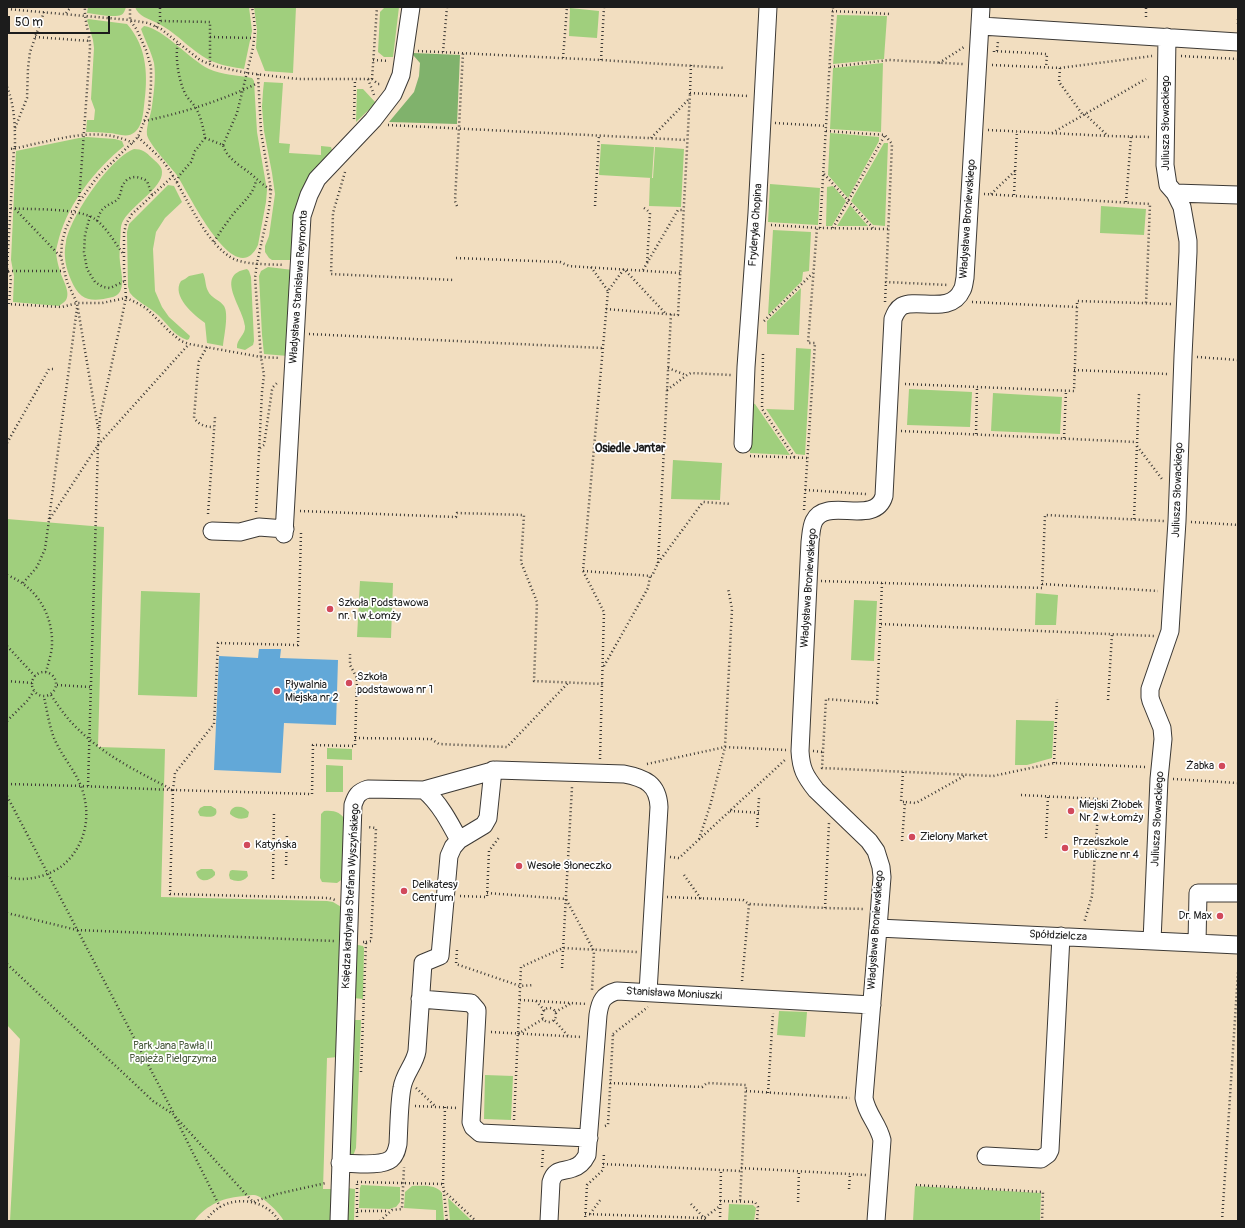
<!DOCTYPE html>
<html>
<head>
<meta charset="utf-8">
<style>
	body { margin:0 }
	#map { position:relative; width:1245px; height:1228px; overflow:hidden; background:#f2dec0; font-family:Pangolin,sans-serif }
	canvas { display:block }
	.frame { position:absolute; inset:0; border:8px solid #1c1c1c; pointer-events:none }
	.scale { position:absolute; left:8px; top:16px; width:102px; height:18px; box-sizing:border-box; border:2px solid #1c1c1c; border-top:0; padding-left:5px; font-size:12px; line-height:14px; white-space:nowrap; color:#1c1c1c; -webkit-text-stroke:3px #fff; paint-order:stroke }
</style>
</head>
<body>
<div id="map">
<canvas width="1245" height="1228"></canvas>
<div class="frame"></div>
<div class="scale">50 m</div>
</div>
<script>
const g = document.querySelector('canvas').getContext('2d');
g.lineJoin = 'round';
function fillPath(path, color) {
  g.fillStyle = color;
  g.fill(path, 'evenodd');
}
function trace(path, color, width, dash) {
  g.strokeStyle = color;
  g.lineWidth = width;
  g.lineCap = dash ? 'butt' : 'round';
  g.setLineDash(dash || []);
  g.stroke(path);
}
function label(font, color, halo, rows, align = 'center') {
  g.font = font + ' Pangolin,sans-serif';
  g.lineWidth = 3.5;
  g.setLineDash([]);
  g.textBaseline = 'middle';
  g.strokeStyle = halo;
  g.fillStyle = color;
  for (const [text, x, y, turn = 0] of rows) {
    g.save();
    g.translate(x, y);
    g.rotate((+turn || 0) * Math.PI / 180);
    g.textAlign = isNaN(turn) ? turn : align;
    if (halo) g.strokeText(text, 0, 0);
    g.fillText(text, 0, 0);
    g.restore();
  }
}
const green = new Path2D(`
	M88,7H126C125,10 124,14 121,15C114,18 95,14 87,13Z
	M135,7H249L252,31L244,69C234,67 223,66 214,62C192,53 178,33 157,23C149,19 138,16 135,7Z
	M254,7H296L293,73L265,71L256,48L257,30Z
	M385,7H399L393,57H384L378,52L380,12Z
	M570,8L599,11L597,38L569,36Z
	M837,15L887,16L884,59L833,64Z
	M88,19L127,24C148,48 148,77 144,106C143,115 142,126 135,132C127,139 117,133 108,133C101,132 93,132 86,132L87,120H94L95,110L91,99L94,48L93,40L87,20Z
	M144,26C164,29 189,59 209,69C222,75 238,75 252,78L254,81L257,132L267,190L266,202L258,245C235,294 187,189 176,174C170,166 149,144 147,135C146,126 151,115 152,106C154,92 156,76 154,63C151,51 145,40 141,29Z
	M883,63L881,132L830,129L833,68Z
	M264,82L283,83L279,143L290,144L289,153L321,155V146L331,147L332,150L293,260H272L269,258L265,252V246L269,236L275,194L272,173L264,131L262,107L263,91Z
	M357,89H363L376,103L356,122Z
	M830,133L879,137V141L848,198L828,175Z
	M87,137L115,139L122,141L124,146C96,169 69,202 59,238C58,242 57,246 56,250C56,256 58,265 60,271C62,279 71,292 66,300C65,302 61,304 59,306L13,302L14,276L11,260L16,151L79,138Z
	M884,143H888L885,226L873,225L851,201Z
	M601,144L654,147L652,178L599,175Z
	M655,147L684,149L681,207L649,206L650,178H653Z
	M134,149C142,149 146,152 152,158C156,162 162,166 162,172C163,188 129,207 122,223C120,228 121,236 120,241C120,248 119,256 120,262C121,273 127,293 113,297C92,302 80,302 71,280C66,268 63,256 66,242C70,217 110,158 134,149Z
	M770,184L820,188L818,225L768,222Z
	M168,185L174,186L182,202L165,218L156,232L153,249L155,291L162,307L169,317L190,336L189,339L187,340C174,336 167,323 158,315C150,307 137,302 130,293C129,292 129,288 128,287L127,232L129,224Z
	M833,186L846,201L832,226H826L827,187Z
	M850,205L868,226H837Z
	M1101,206L1146,209L1144,235L1100,233Z
	M773,230L811,232L809,271L803,272L802,281L768,315Z
	M268,267L293,270L288,356L264,354L262,335L259,276L261,271Z
	M247,269L249,271L251,277L254,341L253,345L245,350L237,348C236,339 246,335 245,326C243,307 214,275 247,269Z
	M203,273C206,279 205,286 208,291C211,298 220,300 224,306C229,314 224,336 223,346L207,343L205,323C194,315 171,296 181,281L185,279L189,276Z
	M801,288L799,335L767,334V321Z
	M796,348L811,349L805,455L796,454L766,409L794,410Z
	M909,389L972,392L970,427L907,425Z
	M993,393L1062,397L1060,434L991,431Z
	M752,403L755,404L790,455L750,453Z
	M673,460L722,463L720,500L671,499Z
	M7,519L104,527L98,747L165,749L161,897L327,901L333,902L343,908L338,1057L327,1058L323,1189H332L331,1221H284C280,1213 263,1196 254,1195C252,1195 248,1195 245,1196C225,1197 207,1204 194,1221H10L20,1039L7,1025Z
	M360,581L393,583L391,638L357,637Z
	M141,591L200,593L197,697L138,695Z
	M1036,593L1058,595L1056,625H1035Z
	M854,600L877,601L874,661L851,660Z
	M1016,720L1054,721L1052,758L1027,765H1015Z
	M327,748L352,749V760L327,759Z
	M326,765L343,766V792H326Z
	M204,806H211L216,809C219,819 207,817 200,816L198,812L200,808Z
	M235,807C240,806 245,807 249,812L248,817C243,820 235,819 230,814C230,811 231,809 235,807Z
	M324,811C334,810 341,812 346,821L344,878L337,883L322,882L320,878L321,814Z
	M201,869H212L215,872V875C209,882 198,883 196,872Z
	M232,870L247,871L248,876C244,882 236,882 230,879L229,875L230,871Z
	M356,945H358L363,946L364,948L363,999L353,998Z
	M779,1011L807,1012L805,1037L777,1035Z
	M353,1020H361L356,1148L353,1156H352L350,1154Z
	M485,1075L513,1076L511,1120L484,1119Z
	M361,1185L400,1187V1202L396,1207L392,1208L390,1209L359,1208L360,1188Z
	M412,1186C422,1186 436,1184 442,1193L444,1221H436V1210L404,1208L405,1192Z
	M915,1186L1041,1193L1040,1221H913Z
	M347,1188L355,1189L354,1221H345Z
	M448,1198L472,1221H450Z
	M729,1204L753,1205L756,1208L754,1221H728Z`);
const forest = new Path2D(`
	M413,53L460,55L457,124L389,122L414,92L419,76L420,63L413,55Z`);
const water = new Path2D(`
	M259,649H281L280,658L338,660L336,725L284,723L281,773L214,770L219,656L258,658Z`);
const path = new Path2D(`
	M7,9L130,20L148,23L161,29L200,60L214,66L247,73L298,79H372L377,7
	M832,11L891,14
	M66,13L71,7
	M1146,17V7
	M1238,19V24
	M160,21V7
	M156,27L160,21L210,22V65
	M35,37L90,41
	M210,37L254,38
	M418,51L601,60L725,68
	M997,51L998,41
	M443,52L447,7
	M994,52V51L1047,54L1046,68
	M1181,56L1238,59
	M563,58L567,7
	M373,60L389,61
	M601,60L604,7
	M939,63L964,47
	M691,65L690,93L749,96
	M992,65L1060,68L1152,56
	M830,67L889,60L963,64
	M1060,68L1059,82L1083,115
	M368,79L374,95
	M372,79L378,84H382
	M7,87C15,106 15,128 15,148
	M1085,114L1108,136
	M354,119L355,79
	M144,121C183,113 223,100 258,83
	M775,123L827,126
	M388,125L687,140
	M15,128L27,98L28,68L30,52L44,12
	M988,130L1109,136L1151,137
	M826,131L885,135L892,144L886,282L948,285
	M1052,133L1146,79
	M138,137C148,147 160,156 168,168C185,193 207,248 236,260C251,265 269,264 284,265
	M205,138L223,145C227,159 241,166 251,174C258,180 263,185 271,190
	M651,138L689,99
	M223,145L237,113L253,48L255,31L254,19L252,7
	M7,149C16,149 25,146 34,144C68,137 100,127 133,143
	M345,172L333,213L331,274L454,280
	M824,174L873,228
	M177,182L179,176L191,162L195,151L205,138C203,127 201,117 196,108C192,102 186,97 184,91C178,77 175,56 178,42
	M984,194L1150,204L1146,304
	M991,194L1015,171
	M1014,195L1017,131
	M79,201L90,48C90,34 84,21 85,7
	M1126,202L1131,137
	M457,206L455,201L463,53
	M595,206L599,135
	M7,208C29,210 77,207 95,219C107,228 115,243 124,255
	M644,208L647,210L650,213L647,264
	M15,209L61,257
	M90,216L85,235L84,252L87,269L95,282L103,287L110,288L125,281
	M97,221C99,216 100,211 104,208C108,204 114,203 118,199C120,196 121,191 122,187C127,175 137,175 147,181L152,195
	M771,225L820,228L888,229
	M820,228L833,7
	M833,228L885,135
	M214,242C220,232 227,222 234,213C243,202 254,194 256,180
	M456,258L560,262L569,266L680,273
	M591,267L608,291
	M643,270L678,210H684
	M8,271H64
	M885,302L886,282
	M972,302L1077,307V301L1171,304
	M7,304L62,307L77,303H102L126,298L135,302L146,308L170,332L181,341L189,344L261,357L280,358
	M9,304L11,277L7,269L14,148
	M606,309L678,315L690,93
	M764,321L813,273
	M309,334L602,348
	M207,347L199,361L198,368L194,418C199,425 206,427 214,427
	M763,354L762,409L795,458
	M1197,357L1238,360
	M668,368L686,375
	M1074,370L1168,374
	M905,384L1074,391L1077,307
	M667,390L687,375L691,373L731,375
	M98,428L77,303L67,282L61,257L62,242L66,228L79,202L98,176L138,137L149,109L151,84V67L146,50L137,30L130,20V7
	M901,431L1136,442
	M976,434L977,387
	M1064,438L1066,391
	M7,443L49,369H54
	M1137,446L1162,479
	M260,448L264,445L272,390L273,387L278,382
	M750,456L808,458
	M805,490L866,494
	M804,510L815,343H808L817,228
	M300,511L456,517L457,513L524,515L521,562L537,602L534,681L603,684
	M256,512L262,392L264,375L261,357L255,278L257,263L269,209L271,190L261,132L258,74
	M208,514L215,417
	M49,519L77,308
	M1134,519L1139,394
	M1191,522L1238,525
	M301,533L298,645L218,643L214,724L175,773L173,790L312,794L313,745L355,746L357,678L350,665V654
	M658,563L671,314
	M583,571L652,576L658,563L703,502L731,504
	M7,575C34,586 50,609 52,638C52,641 52,644 52,647C51,655 48,664 46,672
	M821,581L1042,588L1045,515L1164,521
	M23,583L37,567L45,549L49,520L98,445L189,344
	M882,583L877,703L826,699L822,768L993,776L1054,763L1146,767
	M1042,584L1158,591
	M881,624L1154,636
	M7,646L35,676
	M604,666L648,588L650,576
	M32 684a12 12 0 1 1 24 0a12 12 0 1 1-24 0Z
	M7,681L32,683
	M57,685L91,687
	M51,695C59,707 67,719 78,729C104,755 138,772 171,789
	M1108,700L1112,634
	M7,721L27,701L34,691
	M355,738L431,739L439,744L507,747L568,683
	M813,751L823,752
	M600,759L604,612L583,571L608,291L624,269L666,314
	M1054,763L1057,699
	M647,764L725,747L786,750
	M903,772L901,802H905
	M1173,779L1238,783
	M7,784L81,786L173,790
	M88,786L98,445L100,418L126,298L124,268V233L126,224L132,214L173,176
	M173,790L170,894L329,898L335,900
	M1021,795L1099,799L1092,896L1084,923
	M7,796L173,1112
	M730,811L761,813
	M1099,816L1143,819
	M757,827L759,798
	M1046,838L1048,796
	M699,839L710,806L725,747L732,609L728,588
	M902,841L905,802L916,803L966,775
	M670,857L679,858L786,759
	M286,865L287,833
	M684,875L701,899
	M7,877C25,882 47,877 62,866C86,846 92,815 81,786C74,769 61,755 54,738C49,725 47,710 44,697
	M273,879L274,811
	M487,893L566,899L594,951L592,990
	M460,896L487,897L489,851L500,836
	M667,897L743,900L749,904L825,908L865,909
	M825,908L829,823
	M7,913L77,930L334,941
	M366,942L371,941L376,828L367,827
	M457,950L456,964L520,986L534,985
	M7,964L153,1101L173,1114L253,1202L277,1194L326,1183
	M562,968L572,787
	M742,981L749,904
	M520,1000L587,1004
	M536,1001L545,1011
	M542 1015a7 7 0 1 1 14 0a7 7 0 1 1-14 0Z
	M555,1012L572,1003
	M554,1020L568,1036
	M491,1032L582,1037
	M518,1034L543,1019
	M613,1034L648,1007
	M361,1072L366,942H363
	M610,1083L702,1087L707,1083L746,1085L740,1202
	M416,1088L436,1107
	M746,1091L850,1098
	M768,1093L773,1013
	M415,1106L458,1108
	M445,1107L443,1184L447,1221
	M175,1117L220,1207
	M514,1120L521,967L563,948L637,952
	M605,1126L608,1125L613,1034
	M603,1164L741,1171
	M542,1167L543,1150
	M741,1168L866,1175
	M357,1182L443,1184
	M916,1185L1043,1192L1042,1221
	M849,1189L850,1174
	M444,1191L476,1221
	M720,1201L755,1202L758,1207L757,1221
	M798,1202L799,1171
	M691,1204L707,1221
	M357,1211H389
	M585,1214L704,1218L720,1206
	M590,1214L601,1199
	M206,1221C222,1194 263,1195 279,1221
	M357,1221V1181
	M380,1221L392,1210L402,1209L404,1167
	M585,1221L587,1185L603,1170L604,1153
	M720,1221L721,1170
	M1222,1221L1238,972`);
const minor = new Path2D(`
	M981,26L1238,42
	M1175,193L1238,195
	M743,444L746,367L757,213L768,7
	M212,531L240,532L259,527L285,529
	M284,534L302,216L309,195L317,179L373,120L393,94L401,75L411,7
	M424,790C439,802 450,823 459,840
	M878,928L1238,945
	M1152,941L1159,779L1163,739L1162,728L1151,701L1150,697V689L1170,631L1177,521L1183,356L1188,252V241L1182,207L1175,193L1168,185L1165,165L1167,37
	M1197,943L1198,893H1238
	M420,999L471,1003L477,1010V1013L471,1122L473,1127L480,1133L589,1138
	M986,1156L1041,1159L1048,1154L1050,1150L1061,936
	M340,1163C354,1163 381,1167 391,1159C396,1155 397,1149 398,1144C399,1127 399,1104 402,1088C404,1074 415,1064 417,1051L423,963L440,956L449,856L453,847L459,840L484,825L488,818L493,770
	M339,1221L353,805C356,796 358,792 368,789L424,790L496,770L624,774C645,778 658,784 659,807L648,992
	M549,1221L551,1182C555,1168 563,1172 573,1168C580,1166 584,1161 587,1155L598,1015C600,1001 603,995 617,991L872,1005
	M876,1221L882,1140C878,1123 867,1115 864,1098L878,928L882,877L881,867L876,851L869,841L816,790C805,776 801,769 800,751L810,542C811,535 811,527 814,521C826,496 875,527 884,496L893,319C895,314 897,309 902,306C918,298 951,315 962,290C964,287 964,282 965,278L981,7`);
const markers = [
	[330,609,4,"#d1495b"],
	[349,683,4,"#d1495b"],
	[277,691,4,"#d1495b"],
	[1222,766,4,"#d1495b"],
	[1071,811,4,"#d1495b"],
	[912,837,4,"#d1495b"],
	[247,845,4,"#d1495b"],
	[1065,848,4,"#d1495b"],
	[519,866,4,"#d1495b"],
	[404,891,4,"#d1495b"],
	[1220,916,4,"#d1495b"]
];
const streetNames = [
	["Juliusza Słowackiego",1166,123,-90],
	["Władysława Broniewskiego",968,219,-86],
	["Fryderyka Chopina",756,225,-86],
	["Władysława Stanisława Reymonta",299,287,-86],
	["Juliusza Słowackiego",1178,490,-88],
	["Władysława Broniewskiego",809,588,-86],
	["Juliusza Słowackiego",1158,819,-87],
	["Księdza kardynała Stefana Wyszyńskiego",351,896,-87],
	["Władysława Broniewskiego",876,930,-86],
	["Spółdzielcza",1058,936,3],
	["Stanisława Moniuszki",674,994,3]
];
const poiNames = [
	["Szkoła Podstawowa",338,603],
	["nr. 1 w Łomży",338,616],
	["Szkoła",357,677],
	["podstawowa nr 1",357,690],
	["Pływalnia",285,685],
	["Miejska nr 2",285,698],
	["Żabka",1214,766,"right"],
	["Miejski Żłobek",1079,805],
	["Nr 2 w Łomży",1079,818],
	["Zielony Market",920,837],
	["Przedszkole",1073,842],
	["Publiczne nr 4",1073,855],
	["Katyńska",255,845],
	["Wesołe Słoneczko",527,866],
	["Delikatesy",412,885],
	["Centrum",412,898],
	["Dr. Max",1212,916,"right"]
];
const parkNames = [
	["Park Jana Pawła II",173,1046],
	["Papieża Pielgrzyma",173,1059]
];
const neighbourhoodNames = [
	["Osiedle Jantar",630,449]
];
fillPath(green, '#a0cf7d');
fillPath(forest, '#80b26c');
fillPath(water, '#62a8d8');
trace(minor, '#3c3935', 19);
trace(path, '#3c3935', 2.5, [1, 3]);
trace(minor, '#fff', 17);
for (const [x, y, r, color] of markers) {
  const dot = new Path2D();
  dot.arc(x, y, r, 0, 2 * Math.PI);
  g.fillStyle = color;
  g.fill(dot);
  trace(dot, '#fff', 1.5);
}
label('11px', '#1c1c1c', '#fff', streetNames);
label('11px', '#1c1c1c', '#fff', poiNames, 'left');
label('11px', '#4a5b3e', '#fff', parkNames);
label('bold 12px', '#1c1c1c', '#fff', neighbourhoodNames);
</script>
</body>
</html>
